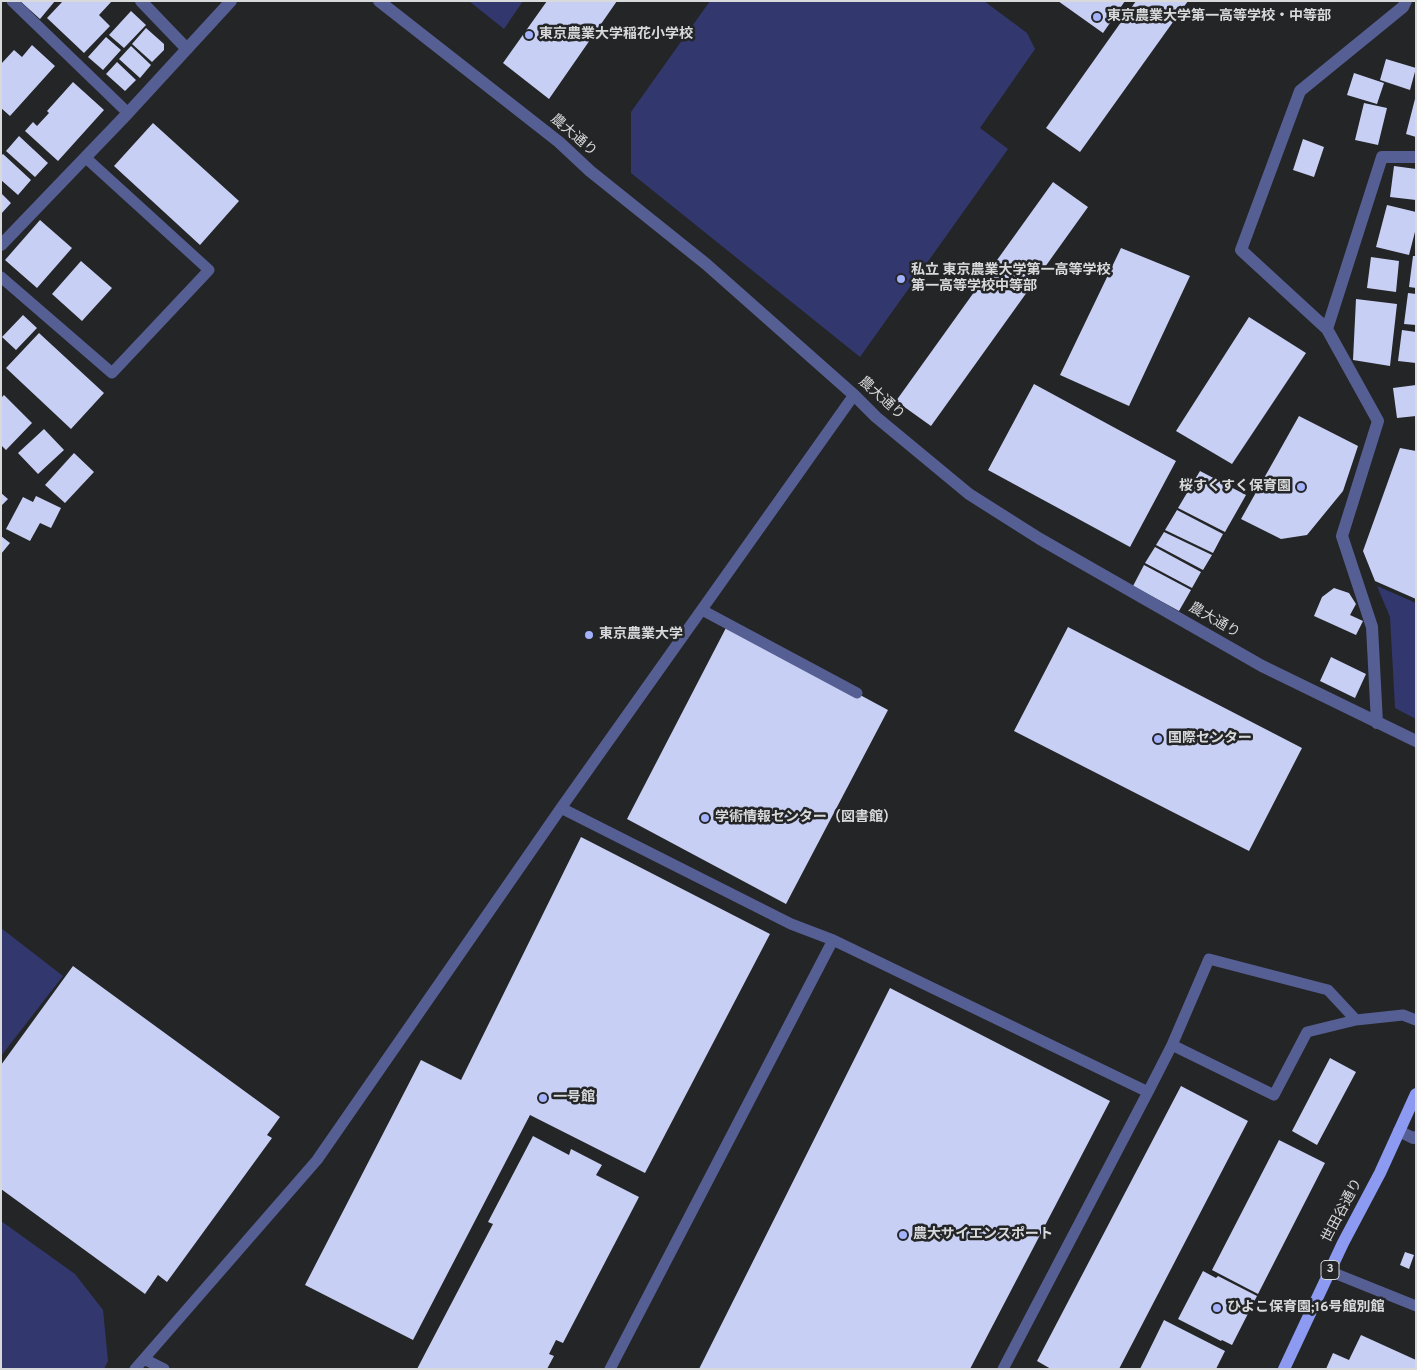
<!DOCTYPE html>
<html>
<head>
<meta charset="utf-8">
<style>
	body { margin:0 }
	#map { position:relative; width:1417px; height:1370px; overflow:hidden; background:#242527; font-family:Overpass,sans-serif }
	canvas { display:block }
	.frame { position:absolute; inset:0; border:2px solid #d8d9db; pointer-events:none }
</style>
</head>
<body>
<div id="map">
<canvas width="1417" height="1370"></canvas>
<div class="frame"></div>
</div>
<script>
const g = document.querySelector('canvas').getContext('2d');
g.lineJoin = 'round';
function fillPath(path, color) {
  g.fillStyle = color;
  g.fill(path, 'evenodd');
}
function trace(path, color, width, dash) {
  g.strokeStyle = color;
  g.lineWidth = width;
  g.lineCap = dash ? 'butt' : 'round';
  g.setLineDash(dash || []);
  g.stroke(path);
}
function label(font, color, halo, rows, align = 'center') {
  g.font = font + ' Overpass,"Noto Sans JP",sans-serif';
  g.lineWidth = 5;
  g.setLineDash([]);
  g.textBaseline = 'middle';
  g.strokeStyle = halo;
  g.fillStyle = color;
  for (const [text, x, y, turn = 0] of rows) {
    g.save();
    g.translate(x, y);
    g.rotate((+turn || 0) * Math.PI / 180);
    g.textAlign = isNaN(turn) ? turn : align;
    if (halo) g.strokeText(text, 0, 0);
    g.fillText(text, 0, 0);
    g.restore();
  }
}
const green = new Path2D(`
	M469,1H523L504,29Z
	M710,1H984L1027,33L1035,49L980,128L1008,149L860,357L631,173V112Z
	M1377,586L1416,603V719L1395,708L1390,617Z
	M1,928L63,976L1,1056Z
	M1,1221L75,1274L103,1310L108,1361L104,1369H1Z`);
const building = new Path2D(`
	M20,1H55L40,19Z
	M63,1H112L99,15L110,26L84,53L47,18Z
	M547,1H617L549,99L503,63Z
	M1058,1H1125L1103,33Z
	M1136,1H1188L1080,152L1046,128Z
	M131,11L146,25L124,48L109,35Z
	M146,28L164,44V50L152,62L132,44Z
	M106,37L121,50L103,70L88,57Z
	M32,45L55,66L10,116L1,108V64L14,50L22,57Z
	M131,46L151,65L140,78L119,59Z
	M1386,59L1416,68L1410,90L1380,80Z
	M117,62L136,80L125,91L106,74Z
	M1354,73L1384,83L1377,104L1347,95Z
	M73,82L104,110L58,161L25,131L33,122L37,126L49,113L47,111Z
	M1415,99H1416V137L1406,134Z
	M1364,103L1387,108L1378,145L1355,140Z
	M153,123L239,201L200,245L114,166Z
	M19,136L48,163L35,177L6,151Z
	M1303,139L1324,147L1314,177L1293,170Z
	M3,154L31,180L18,195L1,180V156Z
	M1394,166L1416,169V200L1390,197Z
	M1053,182L1088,207L931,426L896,401Z
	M1,193L11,203L1,214Z
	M1387,205L1416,212V228L1409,255L1376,247Z
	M40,220L72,248L37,288L5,260Z
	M1121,248L1190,276L1129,406L1060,375Z
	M1413,256H1416V288L1409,287Z
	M1371,257L1399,261L1396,292L1367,288Z
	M81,261L112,288L82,321L52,294Z
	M1408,293L1416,294V325L1404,324Z
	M1356,299L1397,304L1390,366L1353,360Z
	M23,315L37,328L16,350L2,337Z
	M1249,317L1306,353L1232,464L1176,431Z
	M1402,330L1416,332V363L1398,361Z
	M39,333L104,393L71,429L6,368Z
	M1034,384L1176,461L1130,547L988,470Z
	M1416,385V416L1397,418L1393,388Z
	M4,395L32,423L6,450L1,445V398Z
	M1299,416L1358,446L1343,491L1307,535L1281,539L1241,519Z
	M44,429L64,450L38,474L18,453Z
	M1400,448L1416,451V599L1375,581L1363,551Z
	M74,453L94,472L65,503L45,485Z
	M1200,471L1246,495L1225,532L1178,508Z
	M1,493L8,499L1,506Z
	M36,496L61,508L51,528L40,523L30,541L6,529L23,497L33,502Z
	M1177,510L1223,534L1213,553L1165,530Z
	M1164,532L1212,555L1203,570L1156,545Z
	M1,536L10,543L1,554Z
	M1155,547L1201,572L1192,588L1145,563Z
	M1144,565L1191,590L1179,611L1133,586Z
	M1334,588L1349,593L1356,604L1350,615L1363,621L1356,635L1314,616L1322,597Z
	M728,624L888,710L786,904L627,819Z
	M1068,627L1302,748L1249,851L1014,731Z
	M1331,657L1366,674L1355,698L1320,681Z
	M581,837L770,934L645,1173L530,1115L413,1340L305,1285L421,1060L461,1080Z
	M73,966L280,1117L267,1135L272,1138L167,1282L158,1275L145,1294L1,1189V1065Z
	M890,988L1110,1101L970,1369H699Z
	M1330,1058L1356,1072L1317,1145L1292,1131Z
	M1181,1086L1248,1121L1119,1369H1051L1037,1361Z
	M533,1136L569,1155L571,1149L602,1165L596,1175L639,1197L563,1343L556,1340L549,1354L554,1356L547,1369H417L493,1224L488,1222Z
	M1279,1140L1325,1163L1258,1294L1212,1270Z
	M1405,1252L1414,1255L1409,1269L1400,1265Z
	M1203,1271L1216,1278L1218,1276L1257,1296L1232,1345L1222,1340L1221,1341L1178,1319Z
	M1164,1320L1225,1351L1216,1369H1140Z
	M1361,1335L1416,1360V1369H1326L1333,1353L1349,1360Z`);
const service = new Path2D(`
	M12,1L128,113
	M1,277L112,373L209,270L86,158
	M702,610L857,693
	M561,808L791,924L833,940L1148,1092L1172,1045L1274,1095L1307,1032L1356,1020L1403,1015L1416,1020
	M1172,1045L1209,959L1328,990L1356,1020
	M1329,1271L1416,1306
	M144,1359L164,1369
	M135,1369L317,1160L561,808L854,395
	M610,1369L833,940
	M1003,1369L1148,1092`);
const minor = new Path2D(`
	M141,1L187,49
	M379,1L559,142L590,171L706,264L854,395L876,417L969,494L1040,539L1262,666L1416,741
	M1,245L128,113L231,1
	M1327,329L1382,157H1416
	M1377,723L1372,627L1342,536L1378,421L1327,329L1241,250L1300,91L1403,7L1406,1`);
const tertiary = new Path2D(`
	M1399,1131L1413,1138L1416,1137`);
const primary = new Path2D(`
	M1284,1369L1343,1243L1380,1173L1416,1094`);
const markers = [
	[1097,17,5,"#a4b1fc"],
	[529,35,5,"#a4b1fc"],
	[901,279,5,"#a4b1fc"],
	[1301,487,5,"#a4b1fc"],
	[589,635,5,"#a4b1fc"],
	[1158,739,5,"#a4b1fc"],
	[705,818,5,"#a4b1fc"],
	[543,1098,5,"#a4b1fc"],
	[903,1235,5,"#a4b1fc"],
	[1217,1308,5,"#a4b1fc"]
];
const shields = [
	[1330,1270,18]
];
const shieldNames = [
	["3",1330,1270]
];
const poiNames = [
	["東京農業大学第一高等学校・中等部",1107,17],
	["東京農業大学稲花小学校",539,35],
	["私立 東京農業大学第一高等学校",911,271],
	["第一高等学校中等部",911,287],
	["桜すくすく保育園",1291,487,"right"],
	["東京農業大学",599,635],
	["国際センター",1168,739],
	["学術情報センター（図書館）",715,818],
	["一号館",553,1098],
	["農大サイエンスポート",913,1235],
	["ひよこ保育園;16号館別館",1227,1308]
];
const streetNames = [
	["農大通り",573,136,41],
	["農大通り",881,399,42],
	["農大通り",1214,621,30],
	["世田谷通り",1343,1211,-62]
];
fillPath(green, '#32386d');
fillPath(building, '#c8cff4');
trace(service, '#565f93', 11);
trace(minor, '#565f93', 12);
trace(tertiary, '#565f93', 12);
trace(primary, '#8c9af1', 12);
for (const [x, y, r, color] of markers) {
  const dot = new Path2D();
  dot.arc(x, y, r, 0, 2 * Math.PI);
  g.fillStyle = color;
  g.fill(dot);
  trace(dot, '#242527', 2);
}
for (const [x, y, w] of shields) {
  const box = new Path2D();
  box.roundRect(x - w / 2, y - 9.5, w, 19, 4);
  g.fillStyle = '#242527';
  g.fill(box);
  trace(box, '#d8d9db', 1);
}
label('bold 12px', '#d8d9db', null, shieldNames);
label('bold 14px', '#d8d9db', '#242527', poiNames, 'left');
label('14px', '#d8d9db', '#242527', streetNames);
</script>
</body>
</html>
